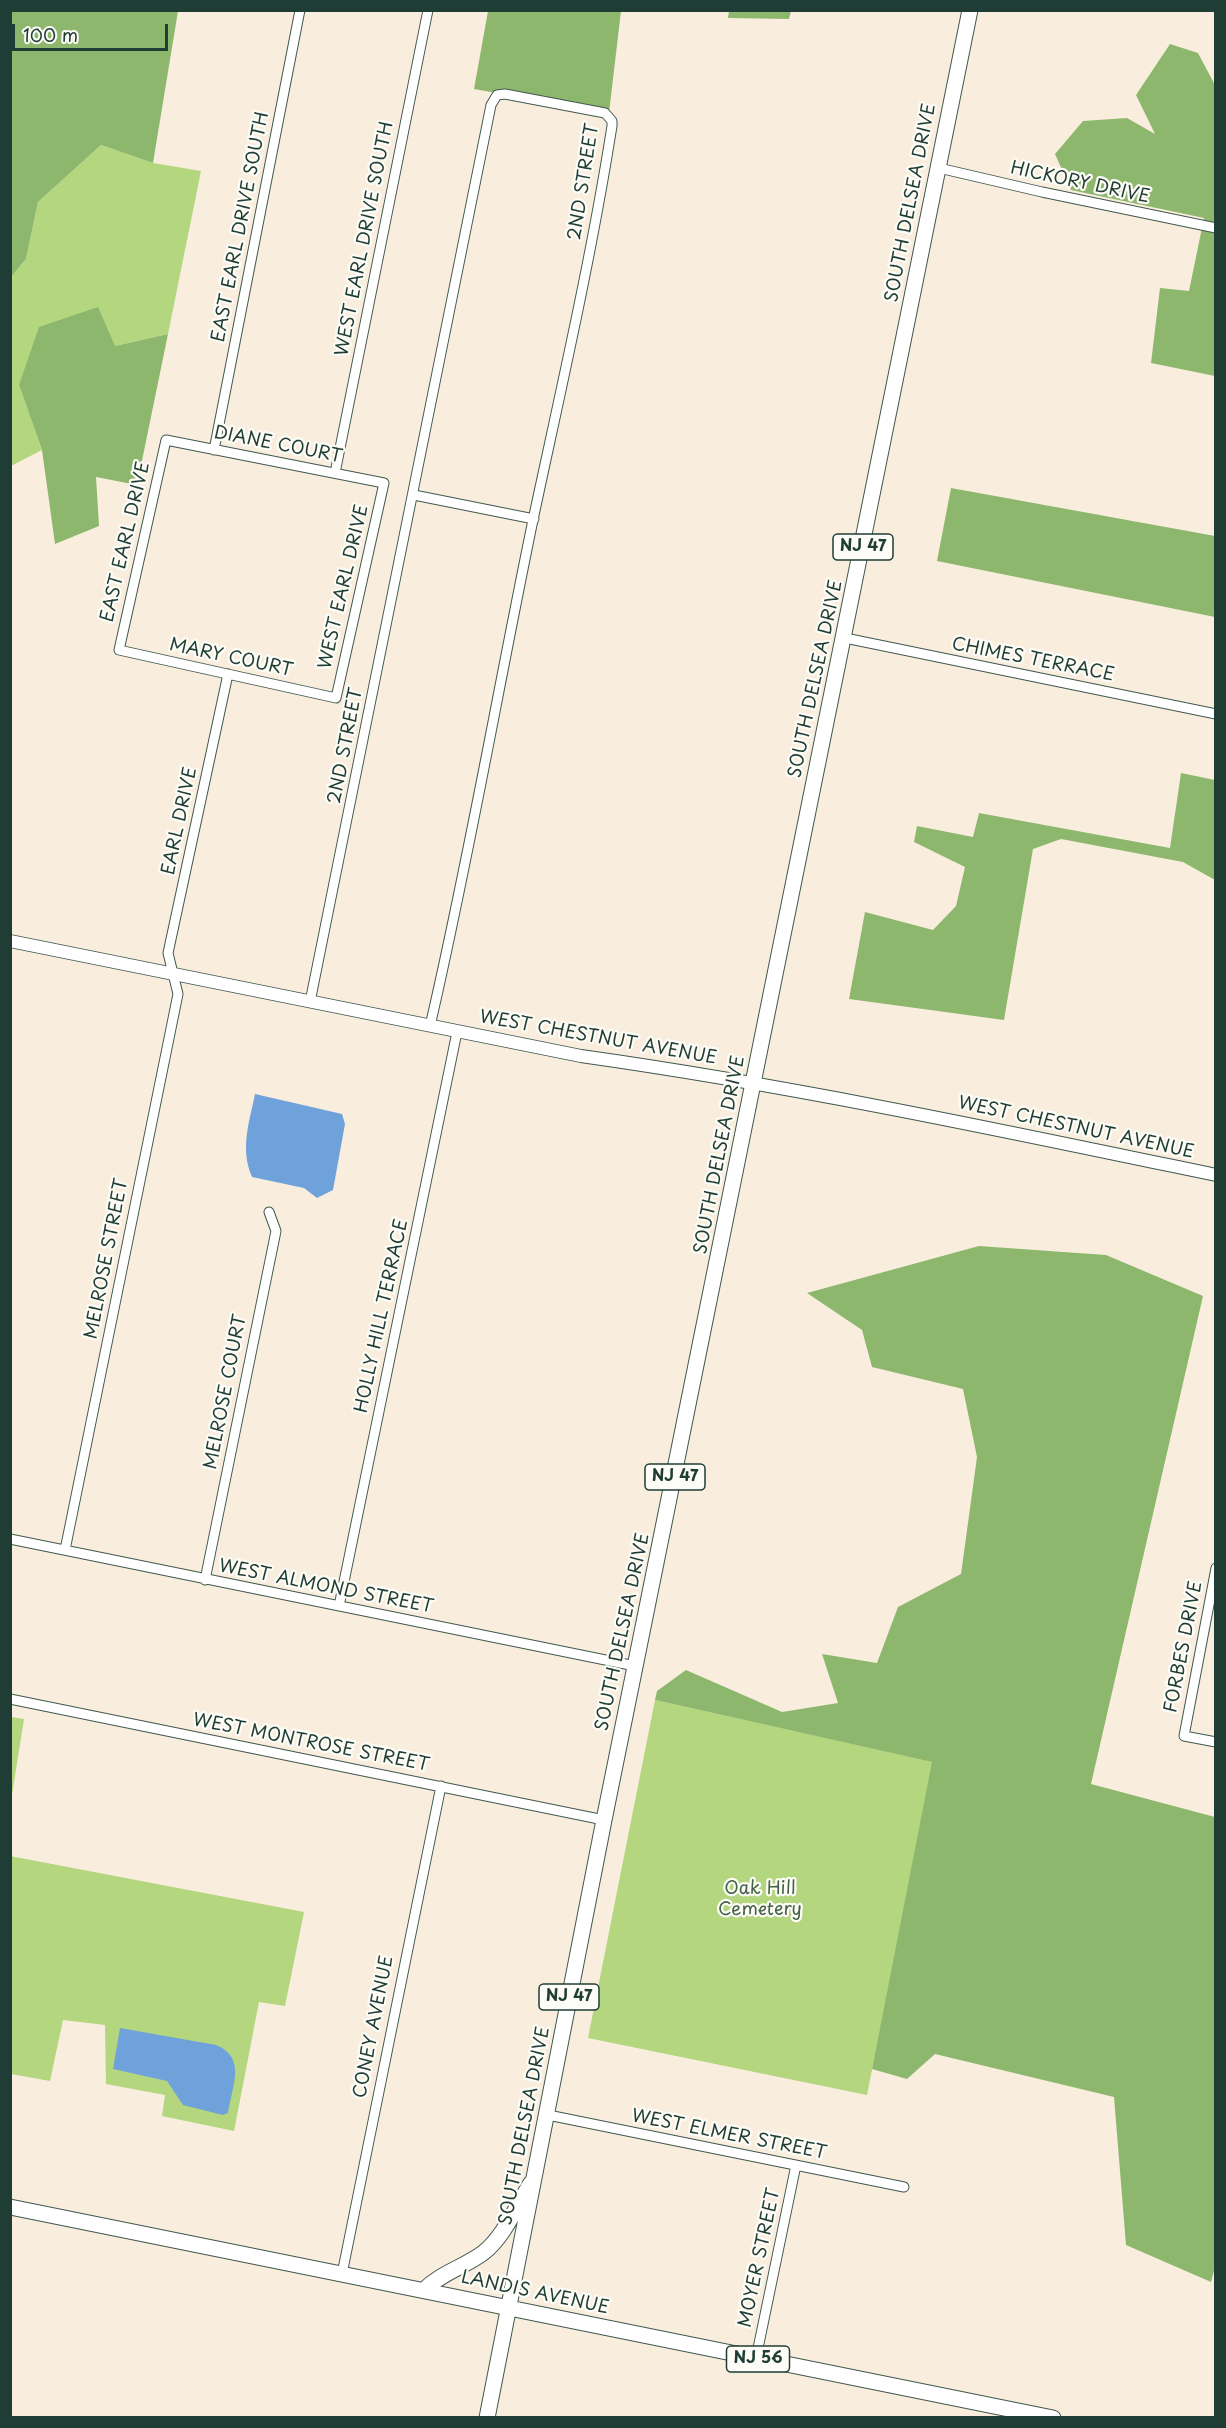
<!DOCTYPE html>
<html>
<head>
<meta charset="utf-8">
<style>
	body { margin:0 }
	#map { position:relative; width:1226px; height:2428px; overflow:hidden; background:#f9eede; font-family:"Playpen Sans",sans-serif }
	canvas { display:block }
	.frame { position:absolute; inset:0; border:12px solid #1f3d34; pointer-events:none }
	.scale { position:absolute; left:12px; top:24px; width:156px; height:27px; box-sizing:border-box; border:3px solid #1f3d34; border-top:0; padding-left:8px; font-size:18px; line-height:21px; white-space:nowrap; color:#1f3d34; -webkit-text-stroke:4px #fdfcf7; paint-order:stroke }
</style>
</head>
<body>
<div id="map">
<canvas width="1226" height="2428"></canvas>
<div class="frame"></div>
<div class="scale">100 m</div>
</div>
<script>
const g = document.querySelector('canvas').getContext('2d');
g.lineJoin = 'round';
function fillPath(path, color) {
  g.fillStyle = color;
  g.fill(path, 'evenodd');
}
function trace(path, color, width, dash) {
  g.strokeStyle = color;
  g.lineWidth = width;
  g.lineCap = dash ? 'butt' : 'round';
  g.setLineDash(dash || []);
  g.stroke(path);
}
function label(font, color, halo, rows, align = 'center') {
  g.font = font + ' "Playpen Sans",sans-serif';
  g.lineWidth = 4.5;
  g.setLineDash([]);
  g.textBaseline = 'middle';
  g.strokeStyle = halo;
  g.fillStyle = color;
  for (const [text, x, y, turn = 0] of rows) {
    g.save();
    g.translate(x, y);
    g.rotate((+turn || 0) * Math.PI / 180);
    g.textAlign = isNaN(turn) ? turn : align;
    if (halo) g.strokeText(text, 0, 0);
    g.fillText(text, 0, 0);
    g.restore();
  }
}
const green = new Path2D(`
	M101,145L153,163L201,171L168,334L115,346L19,385L42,450L11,466V277L26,259L38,202Z
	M655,1700L933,1762L867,2095L588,2038Z
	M11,1717L24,1719L11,1801L10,1717Z
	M10,1856L304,1912L285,2006L259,2002L234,2131L162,2116L165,2095L106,2084L105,2025L63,2020L50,2081L11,2074Z`);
const forest = new Path2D(`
	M11,10L178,11L153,163L101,145L38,202L26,259L11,277Z
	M488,11H621L609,113L474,89Z
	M729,11V10L791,11L789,19L728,18Z
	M1170,44L1198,53L1215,85V376L1151,363L1160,288L1189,291L1204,218L1071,190L1055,154L1083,121L1127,118L1155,134L1136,95Z
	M98,307L115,346L168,334L137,485L96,477L99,526L55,544L42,450L19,385L39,327Z
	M951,488L1215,536V617L937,561Z
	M1181,773L1215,780V880L1183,862L1061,839L1033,849L1004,1020L849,999L865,912L933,930L956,906L965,867L914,842L917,826L973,837L979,813L1170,848Z
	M979,1246L1106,1255L1203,1296L1091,1784L1215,1817L1216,2263L1211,2282L1126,2245L1114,2097L935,2054L907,2079L872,2069L932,1762L655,1700L657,1691L686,1670L782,1712L838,1703L822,1654L877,1663L898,1607L961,1574L977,1457L963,1389L872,1367L862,1330L807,1293Z`);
const water = new Path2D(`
	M255,1094L342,1114L345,1124L333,1190L317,1198L304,1188L252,1177C240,1149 249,1123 255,1094Z
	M120,2028L216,2045C247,2058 232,2086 228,2113L223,2115L183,2105L167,2081L113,2069Z`);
const minor = new Path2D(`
	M939,168L1042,192L1216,228
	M166,440L384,483L336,698L119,650Z
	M214,450L300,10
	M335,473L428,10
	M414,495L534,519
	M845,638L1216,714
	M310,1002L491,105L497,95L505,94L605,113L612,121V126C591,259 561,389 533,520C498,689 469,858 430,1026
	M10,1539L635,1666
	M65,1550L178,994L168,953L228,674
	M1216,1568L1184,1736L1216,1742
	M205,1580L276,1231L269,1212
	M339,1606L457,1032
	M10,1699L604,1820
	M548,2115L904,2187
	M342,2274L441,1786
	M756,2358L796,2165`);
const tertiary = new Path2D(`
	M10,941L581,1056C794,1086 1005,1131 1216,1175`);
const primary = new Path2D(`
	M10,2207L1053,2418
	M424,2290C441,2273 464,2267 483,2253C504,2237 517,2205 531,2183
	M487,2418L604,1820L970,10`);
const shields = [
	[863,547,60],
	[675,1477,60],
	[569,1997,60],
	[758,2359,63]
];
const shieldNames = [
	["NJ 47",863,547],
	["NJ 47",675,1477],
	["NJ 47",569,1997],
	["NJ 56",758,2359]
];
const streetNames = [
	["2ND STREET",584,182,-81],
	["HICKORY DRIVE",1080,183,12],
	["SOUTH DELSEA DRIVE",911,203,-79],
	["EAST EARL DRIVE SOUTH",241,227,-79],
	["WEST EARL DRIVE SOUTH",365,239,-79],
	["DIANE COURT",278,445,11],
	["EAST EARL DRIVE",126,542,-77],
	["WEST EARL DRIVE",344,587,-77],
	["MARY COURT",231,658,12],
	["CHIMES TERRACE",1033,660,11],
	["SOUTH DELSEA DRIVE",816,679,-78],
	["2ND STREET",346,746,-79],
	["EARL DRIVE",180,821,-78],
	["WEST CHESTNUT AVENUE",598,1038,10],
	["WEST CHESTNUT AVENUE",1076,1128,12],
	["SOUTH DELSEA DRIVE",720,1155,-79],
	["MELROSE STREET",107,1259,-79],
	["HOLLY HILL TERRACE",382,1316,-78],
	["MELROSE COURT",226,1392,-79],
	["WEST ALMOND STREET",326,1587,11],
	["SOUTH DELSEA DRIVE",623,1632,-78],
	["FORBES DRIVE",1184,1647,-79],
	["WEST MONTROSE STREET",311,1743,11],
	["CONEY AVENUE",374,2027,-79],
	["SOUTH DELSEA DRIVE",525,2126,-79],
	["WEST ELMER STREET",729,2135,11],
	["MOYER STREET",760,2258,-78],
	["LANDIS AVENUE",535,2293,12]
];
const parkNames = [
	["Oak Hill",760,1889],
	["Cemetery",760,1910]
];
fillPath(green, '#b3d67f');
fillPath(forest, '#8eb76e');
fillPath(water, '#6fa2db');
trace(minor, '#40584e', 11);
trace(tertiary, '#40584e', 14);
trace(primary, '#40584e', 17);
trace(minor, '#fff', 9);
trace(tertiary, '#fff', 12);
trace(primary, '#fff', 15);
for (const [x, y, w] of shields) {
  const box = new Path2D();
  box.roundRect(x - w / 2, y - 13, w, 26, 4.5);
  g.fillStyle = '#fdfcf7';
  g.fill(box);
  trace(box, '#1f3d34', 1.5);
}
label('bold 16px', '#1f3d34', null, shieldNames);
label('18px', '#1f3d34', '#fdfcf7', streetNames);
label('18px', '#446347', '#fdfcf7', parkNames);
</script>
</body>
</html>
